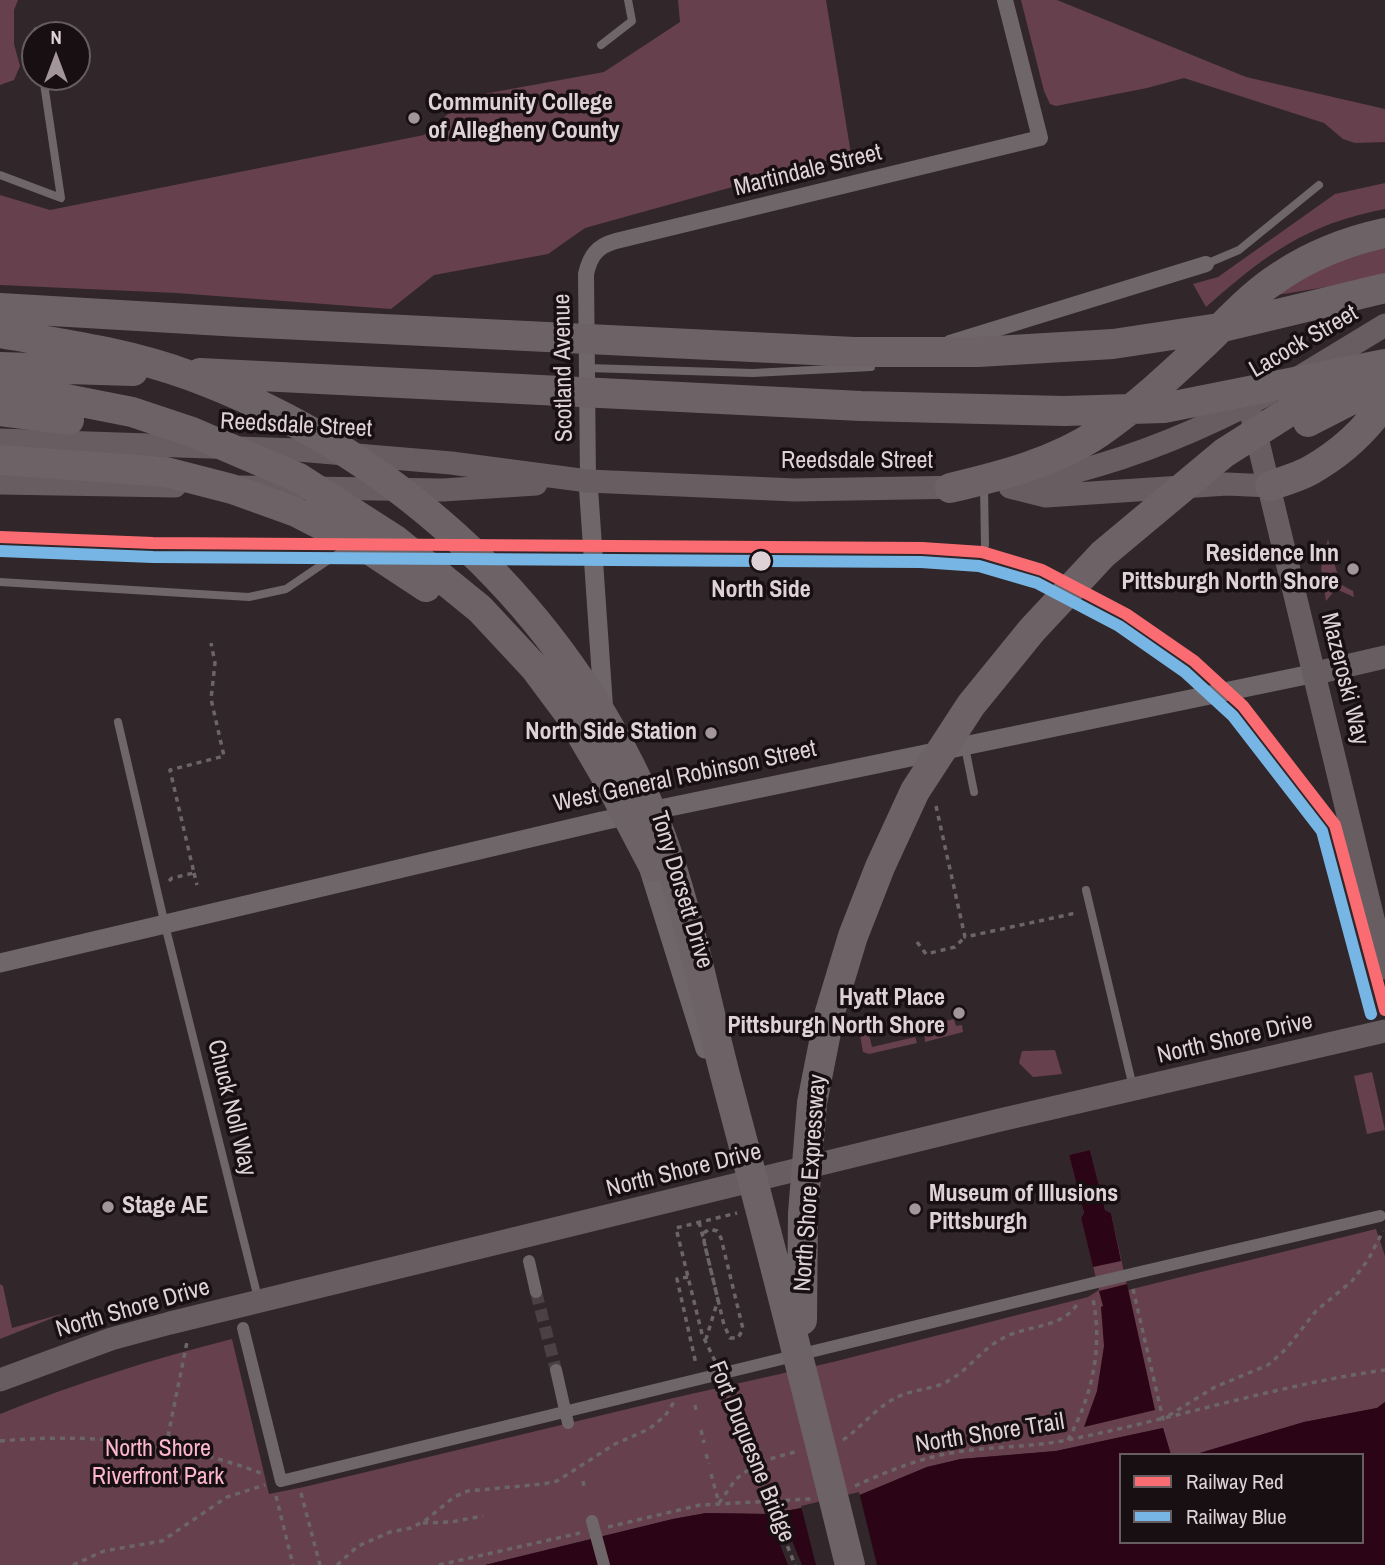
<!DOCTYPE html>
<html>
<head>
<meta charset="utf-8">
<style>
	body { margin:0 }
	#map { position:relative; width:1385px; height:1565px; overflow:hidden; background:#31272a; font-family:"Archivo Narrow",sans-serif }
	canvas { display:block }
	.legend { position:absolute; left:1119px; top:1453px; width:245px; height:91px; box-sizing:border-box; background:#170f12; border:2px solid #675d60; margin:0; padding:9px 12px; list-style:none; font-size:21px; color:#dfd2d6 }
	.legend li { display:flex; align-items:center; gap:14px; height:35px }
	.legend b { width:35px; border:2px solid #675d60 }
	.north { position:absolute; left:21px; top:21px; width:70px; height:70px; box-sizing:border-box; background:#170f12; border:2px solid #675d60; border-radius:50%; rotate:0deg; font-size:19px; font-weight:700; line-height:28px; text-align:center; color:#dfd2d6 }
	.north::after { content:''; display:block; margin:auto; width:24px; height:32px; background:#a2969a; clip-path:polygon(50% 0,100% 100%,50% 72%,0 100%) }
</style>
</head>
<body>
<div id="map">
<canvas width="1385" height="1565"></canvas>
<ul class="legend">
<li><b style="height:9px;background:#fb6c72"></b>Railway Red</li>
<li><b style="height:9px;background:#77b6e4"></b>Railway Blue</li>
</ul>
<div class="north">N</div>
</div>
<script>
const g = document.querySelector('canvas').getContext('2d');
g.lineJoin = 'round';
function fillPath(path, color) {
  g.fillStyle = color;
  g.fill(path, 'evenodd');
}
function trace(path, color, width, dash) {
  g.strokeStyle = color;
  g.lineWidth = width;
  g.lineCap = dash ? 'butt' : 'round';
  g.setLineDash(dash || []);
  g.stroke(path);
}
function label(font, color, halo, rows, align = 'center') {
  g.font = font + ' "Archivo Narrow",sans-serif';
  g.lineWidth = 7;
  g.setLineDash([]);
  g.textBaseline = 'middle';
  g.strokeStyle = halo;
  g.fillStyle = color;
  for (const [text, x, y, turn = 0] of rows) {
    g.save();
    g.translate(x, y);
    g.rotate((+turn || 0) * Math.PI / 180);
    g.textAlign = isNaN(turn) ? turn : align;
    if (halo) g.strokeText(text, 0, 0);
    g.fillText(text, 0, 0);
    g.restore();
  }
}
const green = new Path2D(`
	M0,0H18L14,10V44L20,66L14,80L0,85Z
	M678,0H826L851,154L585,228L548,254L434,275L391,309L176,293L0,285V195L50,210L424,135L467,97L604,72L680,22Z
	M1021,0H1057L1246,77L1385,109V142L1355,143L1343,139L1324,123L1184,78L1147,88L1066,104L1056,106L1050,104L1044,91Z
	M1385,183V209C1306,224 1265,255 1206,307L1193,284L1218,277L1335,194Z
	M1385,242V275L1357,282L1271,296L1297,278Z
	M1328,539L1340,584L1353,591L1354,597L1336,589L1326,601L1321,568Z
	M954,1019L956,1026L962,1025L963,1032L925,1042L924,1026Z
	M878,1024L875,1033L869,1034L872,1047L915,1037L917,1043L869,1054L863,1052L859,1029Z
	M1055,1050L1062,1074L1033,1077L1019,1063L1022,1051Z
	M1372,1072L1385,1130L1367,1134L1354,1076Z
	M1090,1150L1105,1210L1111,1213L1128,1290L1376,1229L1385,1256V1402L1377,1408L1304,1422L1193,1455H1171L1163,1428L1056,1451L961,1459L927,1467L850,1499L769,1514L706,1513L673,1519L485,1565H0V1414C76,1383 153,1359 232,1339L269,1494L304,1487L669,1399L833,1362L1088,1297L1099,1290L1081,1218L1084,1213L1069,1155Z
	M0,1284L3,1286L12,1328L65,1313L0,1339Z`);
const water = new Path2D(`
	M1090,1150L1105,1210L1111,1213L1121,1261L1093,1267L1081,1218L1084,1213L1069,1155Z
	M1127,1284L1155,1410L1084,1427L1097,1391L1104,1346L1101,1307L1103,1306L1099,1291Z
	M1385,1402V1565H485L673,1519L706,1513L769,1514L850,1499L927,1467L961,1459L1056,1451L1163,1428L1171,1455H1121V1542H1362V1455H1193L1304,1422L1377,1408Z`);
const pier = new Path2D(`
	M859,1492L877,1565H816L801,1506Z
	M779,1509L802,1565H788L767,1511Z`);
const pedestrianTunnel = new Path2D(`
	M536,1292L556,1370`);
const path = new Path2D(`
	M936,806L965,937L1076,913
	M194,873L197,885
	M169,881L172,878L194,873L170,770L224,756L211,699L215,663L211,643
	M917,942L926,954L955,947L965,937
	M1081,1198L1101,1193
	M699,1222L703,1237L724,1325L730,1338H738L743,1329L721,1238L717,1231L710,1229L705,1232L704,1242L718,1300L706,1339
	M688,1277L677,1279L696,1364
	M1133,1289L1163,1419L1215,1387L1268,1365L1286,1349L1316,1311L1352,1281L1368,1260L1383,1231
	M715,1361L702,1334L676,1228L737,1213
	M725,1388L795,1565
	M695,1405L697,1415
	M701,1430L704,1443
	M843,1440C863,1426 879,1404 902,1395C917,1389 935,1389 948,1381C973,1367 983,1345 1012,1334C1036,1325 1064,1326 1078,1303
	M1068,1440C1092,1396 1103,1349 1093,1299
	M0,1441C90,1433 178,1441 263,1474
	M166,1446L187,1342
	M706,1454L709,1464
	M711,1474L719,1503
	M583,1481L585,1491
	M855,1486C886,1472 917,1459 951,1453C989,1446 1028,1448 1067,1440C1174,1419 1277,1385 1385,1370
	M301,1493L320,1565
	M276,1496L293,1565
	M719,1503L736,1479L759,1462L798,1451
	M423,1523L451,1522L483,1516
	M608,1527L700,1505L811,1499
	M73,1565L104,1551L162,1541L227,1497L265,1485
	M337,1565L358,1546L390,1532L411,1528L426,1520L454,1497L468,1491L543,1484L557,1481L615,1444L649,1429L665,1416L674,1402
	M439,1565L580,1533`);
const service = new Path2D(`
	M37,31V35
	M601,45L632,21L628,0
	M0,175L61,198L43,77
	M1206,264L1239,250L1319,185
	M587,368L753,373L871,367
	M984,486L985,545
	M0,582L249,597L286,589L339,553
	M118,722L165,925L258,1298
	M965,747L974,792
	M1086,890L1133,1087`);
const pedestrian = new Path2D(`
	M529,1261L536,1292
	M243,1328L281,1481L1089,1284L1380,1216
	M556,1370L568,1423
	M592,1521L604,1565`);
const minor = new Path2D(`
	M950,343L1206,264
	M588,481L586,274C590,256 597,246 616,241L1040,138L1005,0`);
const tertiary = new Path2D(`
	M588,481L604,714
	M645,857L705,1049
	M0,963L602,821L1316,673`);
const secondary = new Path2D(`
	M1301,376L1385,325
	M1252,417L1385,968
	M0,440L298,450L451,463L588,481L795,490L966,487
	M0,483L175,486
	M1011,483C1032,480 1054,478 1074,472C1144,454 1205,428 1268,394
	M241,487L443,490L536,484
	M1010,487L1046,496L1227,484L1270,486
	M1316,673L1385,657
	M0,1380L111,1339L170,1323L1000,1120L1385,1031`);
const motorway = new Path2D(`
	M0,308L240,322L854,352H978L1113,344L1219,328L1385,288
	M0,333C65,344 129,353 191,376C388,449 549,594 639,784C685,880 701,987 729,1090C771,1248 811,1406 850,1565
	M0,367L133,371
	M200,373L861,406L1064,411L1164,408L1385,364
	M0,389L61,398L132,412L192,432L299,478L394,539L480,609L535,668L570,715L612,787L654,867
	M0,411L69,420
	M1308,422L1349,401L1385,387
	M0,460L166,472L232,489L296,512L370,550L426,587
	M1270,486C1283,481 1299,477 1311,470C1341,453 1366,430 1385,402
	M950,488C1001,476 1056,462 1100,432C1138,406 1172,374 1206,342C1230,319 1253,293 1282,275C1314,254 1348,241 1385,233
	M802,1320L803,1213L812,1103L830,1012L853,936L880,867L915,791L971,705L1032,630L1103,554L1224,453L1301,404L1342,380`);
const rail1 = new Path2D(`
	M0,537L153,543L922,548L982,552L1042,570L1126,614L1194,661L1243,706L1335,825L1385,1010`);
const rail2 = new Path2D(`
	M0,551L153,557L921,562L979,566L1037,583L1119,626L1185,672L1233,716L1322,831L1371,1014`);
const markers = [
	[414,118,7,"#a2969a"],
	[761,561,11,"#dfd2d6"],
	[1353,569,7,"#a2969a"],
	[711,733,7,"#a2969a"],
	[959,1013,7,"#a2969a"],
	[108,1207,7,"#a2969a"],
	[915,1209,7,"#a2969a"]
];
const poiNames = [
	["Community College",428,104],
	["of Allegheny County",428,132],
	["Residence Inn",1339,555,"right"],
	["Pittsburgh North Shore",1339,583,"right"],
	["North Side Station",697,733,"right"],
	["Hyatt Place",945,999,"right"],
	["Pittsburgh North Shore",945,1027,"right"],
	["Museum of Illusions",929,1195],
	["Pittsburgh",929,1223],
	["Stage AE",122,1207]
];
const streetNames = [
	["Martindale Street",808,171,-14],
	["Lacock Street",1304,342,-30],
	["Scotland Avenue",564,368,-91],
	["Reedsdale Street",296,426,3],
	["Reedsdale Street",857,462],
	["Mazeroski Way",1344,679,76],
	["West General Robinson Street",685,777,-12],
	["Tony Dorsett Drive",681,890,73],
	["North Shore Drive",1235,1039,-13],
	["Chuck Noll Way",231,1108,76],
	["North Shore Drive",684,1171,-14],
	["North Shore Expressway",811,1183,-86],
	["North Shore Drive",133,1309,-16],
	["North Shore Trail",990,1434,-9],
	["Fort Duquesne Bridge",751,1452,68]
];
const stopNames = [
	["North Side",761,591]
];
const parkNames = [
	["North Shore",158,1450],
	["Riverfront Park",158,1478]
];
fillPath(green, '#66404d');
fillPath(water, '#2b0415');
fillPath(pier, '#31272a');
trace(pedestrianTunnel, '#4b4144', 12, [12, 6]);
trace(path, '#6c6567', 3.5, [5, 5]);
trace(service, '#6f6669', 8);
trace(pedestrian, '#6f6669', 12);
trace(minor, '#6f6669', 16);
trace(tertiary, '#6f6669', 19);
trace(secondary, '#685e61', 23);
trace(motorway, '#6d6266', 30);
trace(rail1, '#fb6c72', 12);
trace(rail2, '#77b6e4', 12);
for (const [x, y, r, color] of markers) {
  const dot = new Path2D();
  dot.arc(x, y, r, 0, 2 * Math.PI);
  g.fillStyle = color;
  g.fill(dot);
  trace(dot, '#170f12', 2.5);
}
label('bold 24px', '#dfd2d6', '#170f12', poiNames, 'left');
label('24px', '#dfd2d6', '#170f12', streetNames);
label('bold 24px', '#dfd2d6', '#170f12', stopNames);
label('24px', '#fcb7ce', '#170f12', parkNames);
</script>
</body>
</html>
